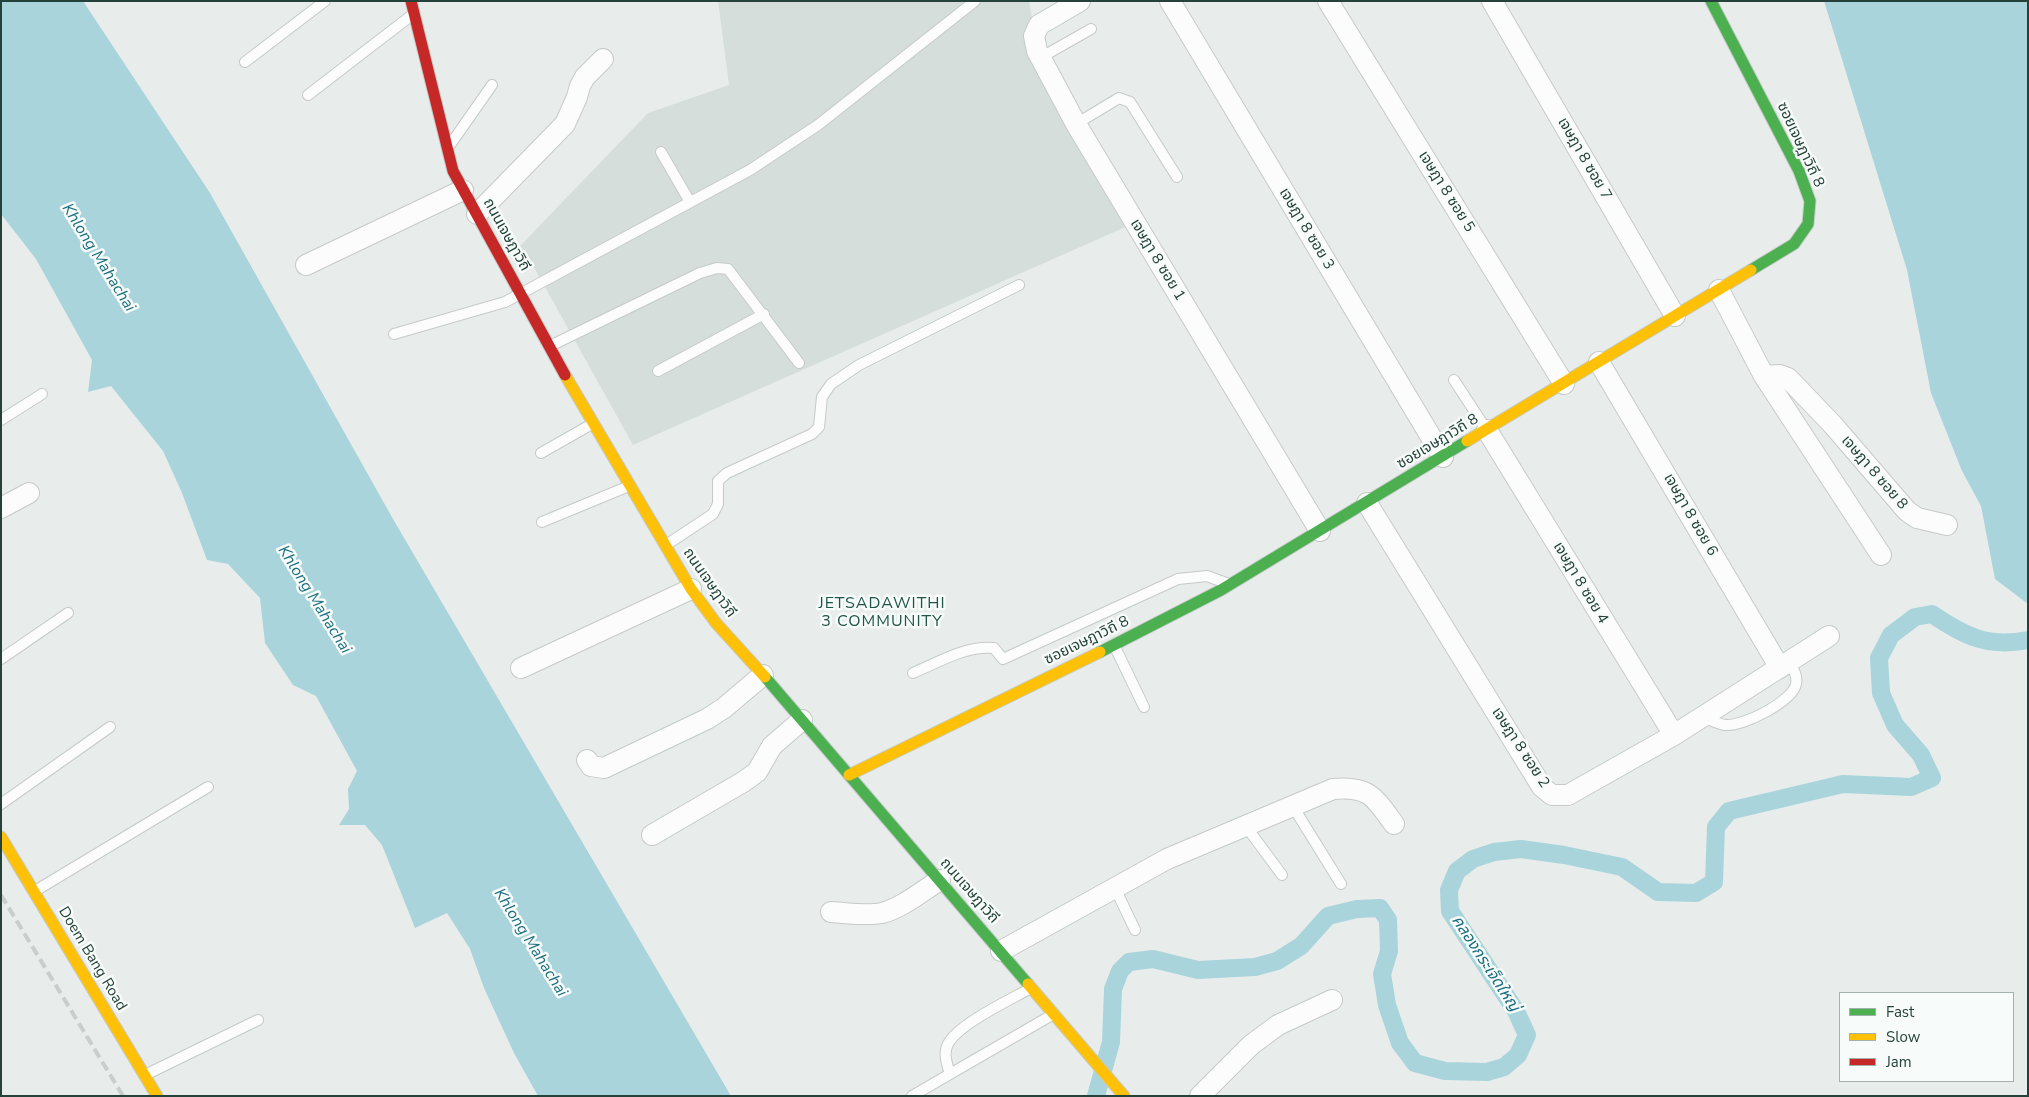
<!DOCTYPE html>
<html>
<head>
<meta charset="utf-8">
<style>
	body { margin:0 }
	#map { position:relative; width:2029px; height:1097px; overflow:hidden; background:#e8edeb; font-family:"Nunito Sans",sans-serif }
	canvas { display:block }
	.frame { position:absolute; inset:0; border:2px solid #24423a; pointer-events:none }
	.legend { position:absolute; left:1839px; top:992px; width:175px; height:90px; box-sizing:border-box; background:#f7fbf9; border:1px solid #a3b1ad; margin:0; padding:6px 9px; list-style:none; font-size:15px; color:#24423a }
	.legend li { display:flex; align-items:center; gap:10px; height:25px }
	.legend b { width:25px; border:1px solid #a3b1ad }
</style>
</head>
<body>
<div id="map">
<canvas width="2029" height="1097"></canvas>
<div class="frame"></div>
<ul class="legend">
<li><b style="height:6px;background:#4caf50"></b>Fast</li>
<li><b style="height:6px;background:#ffc107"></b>Slow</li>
<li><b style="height:6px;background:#c62828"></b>Jam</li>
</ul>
</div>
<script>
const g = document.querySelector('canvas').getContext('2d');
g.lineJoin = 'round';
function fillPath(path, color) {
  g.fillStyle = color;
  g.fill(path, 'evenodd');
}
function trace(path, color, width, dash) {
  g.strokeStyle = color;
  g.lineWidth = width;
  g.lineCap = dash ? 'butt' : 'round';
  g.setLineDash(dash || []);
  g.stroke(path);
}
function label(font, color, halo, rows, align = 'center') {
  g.font = font + ' "Nunito Sans","Noto Sans Thai",sans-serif';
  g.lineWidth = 5;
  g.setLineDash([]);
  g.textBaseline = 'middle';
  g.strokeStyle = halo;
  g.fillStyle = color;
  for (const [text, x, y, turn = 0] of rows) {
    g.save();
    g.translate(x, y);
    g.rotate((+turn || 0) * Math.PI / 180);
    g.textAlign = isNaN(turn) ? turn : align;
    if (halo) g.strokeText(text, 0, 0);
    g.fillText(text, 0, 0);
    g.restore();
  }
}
const built = new Path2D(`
	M718,1H1029L1032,19L1139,221L633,445L536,271L520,246L648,113L729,85Z`);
const water = new Path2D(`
	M1,1H83L210,193L393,519L731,1096H538L514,1053L484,988L470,949L447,913L415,928L382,845L365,825H339L349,809L348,789L357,771L316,696L293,685L265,643L260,598L228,564L207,560L182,493L163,451L111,386L88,392L92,360L36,259L1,214Z
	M1824,1H2028V604L1995,579L1981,506L1962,471L1931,393L1907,270Z`);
const canal = new Path2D(`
	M1096,1096L1111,1042L1113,989L1120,971L1129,962L1153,959L1198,970L1255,967L1277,961L1301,946L1328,916L1357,909L1380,908L1388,920L1389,951L1382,974L1387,1005L1400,1043L1415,1063L1445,1071L1487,1072L1504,1067L1518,1055L1527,1035L1516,1011L1450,911L1449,890L1457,871L1473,859L1494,852L1521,849L1564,855L1622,867L1658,892L1696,893L1714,882L1716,827L1729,811L1843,784L1911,787L1932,778L1921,755L1895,725L1881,693L1879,658L1891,635L1915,617L1932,614C1964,636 1988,648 2028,640`);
const lane = new Path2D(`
	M1040,58L1091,29
	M245,62L325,1
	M308,95L412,15
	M1076,124L1119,98L1130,102L1177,177
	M450,145L492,85
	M661,152L690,202
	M394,334L505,302L750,170L818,125L975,1
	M550,346L700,273L717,268L728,269L799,363
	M658,371L764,314
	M1454,380L1486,429
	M1,420L42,394
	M541,453L592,424
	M542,522L629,486
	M666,545L713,514L718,504V481L727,473L812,434L819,427L822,397L831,384L859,365L1019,285
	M1115,647L1144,707
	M1,659L68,613
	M913,673C937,663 966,645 994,648L1003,659L1178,579L1207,576L1226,583
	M1703,717C1710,720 1718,724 1725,725C1743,727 1793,701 1796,684C1798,676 1793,669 1790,662
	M1,804L110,727
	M1292,805L1341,884
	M1245,825L1282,875
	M1115,888L1135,930
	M35,891L208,787
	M950,1074C947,1064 943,1053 948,1044C958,1024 1010,1000 1031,988
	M145,1075L258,1020
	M912,1096L1052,1015`);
const street = new Path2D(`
	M1080,1L1039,25L1034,36L1037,51L1076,124L1320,531
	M1170,1L1443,457
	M1328,1L1564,384
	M1492,1L1675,316
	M477,214L565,124L577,97L580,86L585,77L603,59
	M306,265L463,190
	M1719,290L1764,376L1881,555
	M1599,362L1780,668
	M1764,376L1780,375L1788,378L1833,425L1907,511L1917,518L1947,525
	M1487,430L1674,735
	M1367,503L1542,787L1552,795H1568L1674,735L1829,636
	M1,508L29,493
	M521,668L691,589
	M587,760L591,766L604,768L707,719L724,708L763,675
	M652,835L743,782L757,772L772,746L802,720
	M831,912C847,913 866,916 882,913C902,908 922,891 940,880
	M1001,951L1167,859L1333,789C1370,786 1374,797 1394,824
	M1200,1096L1251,1045L1278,1025L1332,1000`);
const fast = new Path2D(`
	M1711,1L1799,171L1810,201L1808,224L1794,244L1751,270
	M1100,652L1221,590L1467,441
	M765,677L1028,984`);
const slow = new Path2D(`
	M565,375L691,589L716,623L765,677
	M1467,441L1751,270
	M849,775L1100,652
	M1,837L157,1096
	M1028,984L1124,1096`);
const jam = new Path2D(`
	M411,1L453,171L565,375`);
const rail = new Path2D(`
	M1,895L123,1096`);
const streetNames = [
	["ซอยเจษฎาวิถี 8",1800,145,65],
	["เจษฎา 8 ซอย 7",1584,159,60],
	["เจษฎา 8 ซอย 5",1446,192,58],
	["เจษฎา 8 ซอย 3",1306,229,59],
	["ถนนเจษฎาวิถี",506,235,61],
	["เจษฎา 8 ซอย 1",1157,260,59],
	["ซอยเจษฎาวิถี 8",1438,442,-31],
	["เจษฎา 8 ซอย 8",1874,473,49],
	["เจษฎา 8 ซอย 6",1690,515,60],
	["ถนนเจษฎาวิถี",709,583,55],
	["เจษฎา 8 ซอย 4",1580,583,59],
	["ซอยเจษฎาวิถี 8",1087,641,-26],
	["เจษฎา 8 ซอย 2",1520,748,57],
	["ถนนเจษฎาวิถี",969,891,49],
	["Doem Bang Road",92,959,59]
];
const waterNames = [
	["Khlong Mahachai",98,258,58],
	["Khlong Mahachai",314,600,58],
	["Khlong Mahachai",530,943,58],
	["คลองกระเจ็ดใหญ่",1485,964,57]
];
const neighbourhoodNames = [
	["JETSADAWITHI",882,604],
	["3 COMMUNITY",882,622]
];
fillPath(built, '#d6dedb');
fillPath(water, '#a9d4db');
trace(canal, '#a9d4db', 18);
trace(lane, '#c5cac8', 12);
trace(street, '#c5cac8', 22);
trace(fast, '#c3cbc8', 13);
trace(slow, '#c3cbc8', 13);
trace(jam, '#c3cbc8', 13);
trace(lane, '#fcfcfc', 10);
trace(street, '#fcfcfc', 20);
trace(fast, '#4caf50', 11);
trace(slow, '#ffc107', 11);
trace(jam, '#c62828', 11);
trace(rail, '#c9cdcc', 4, [10, 5]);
label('15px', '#24423a', '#f7fbf9', streetNames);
label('italic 16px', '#1c6f80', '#f7fbf9', waterNames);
g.letterSpacing = '1px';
label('16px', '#1f5548', '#f7fbf9', neighbourhoodNames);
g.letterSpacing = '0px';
</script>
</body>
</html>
